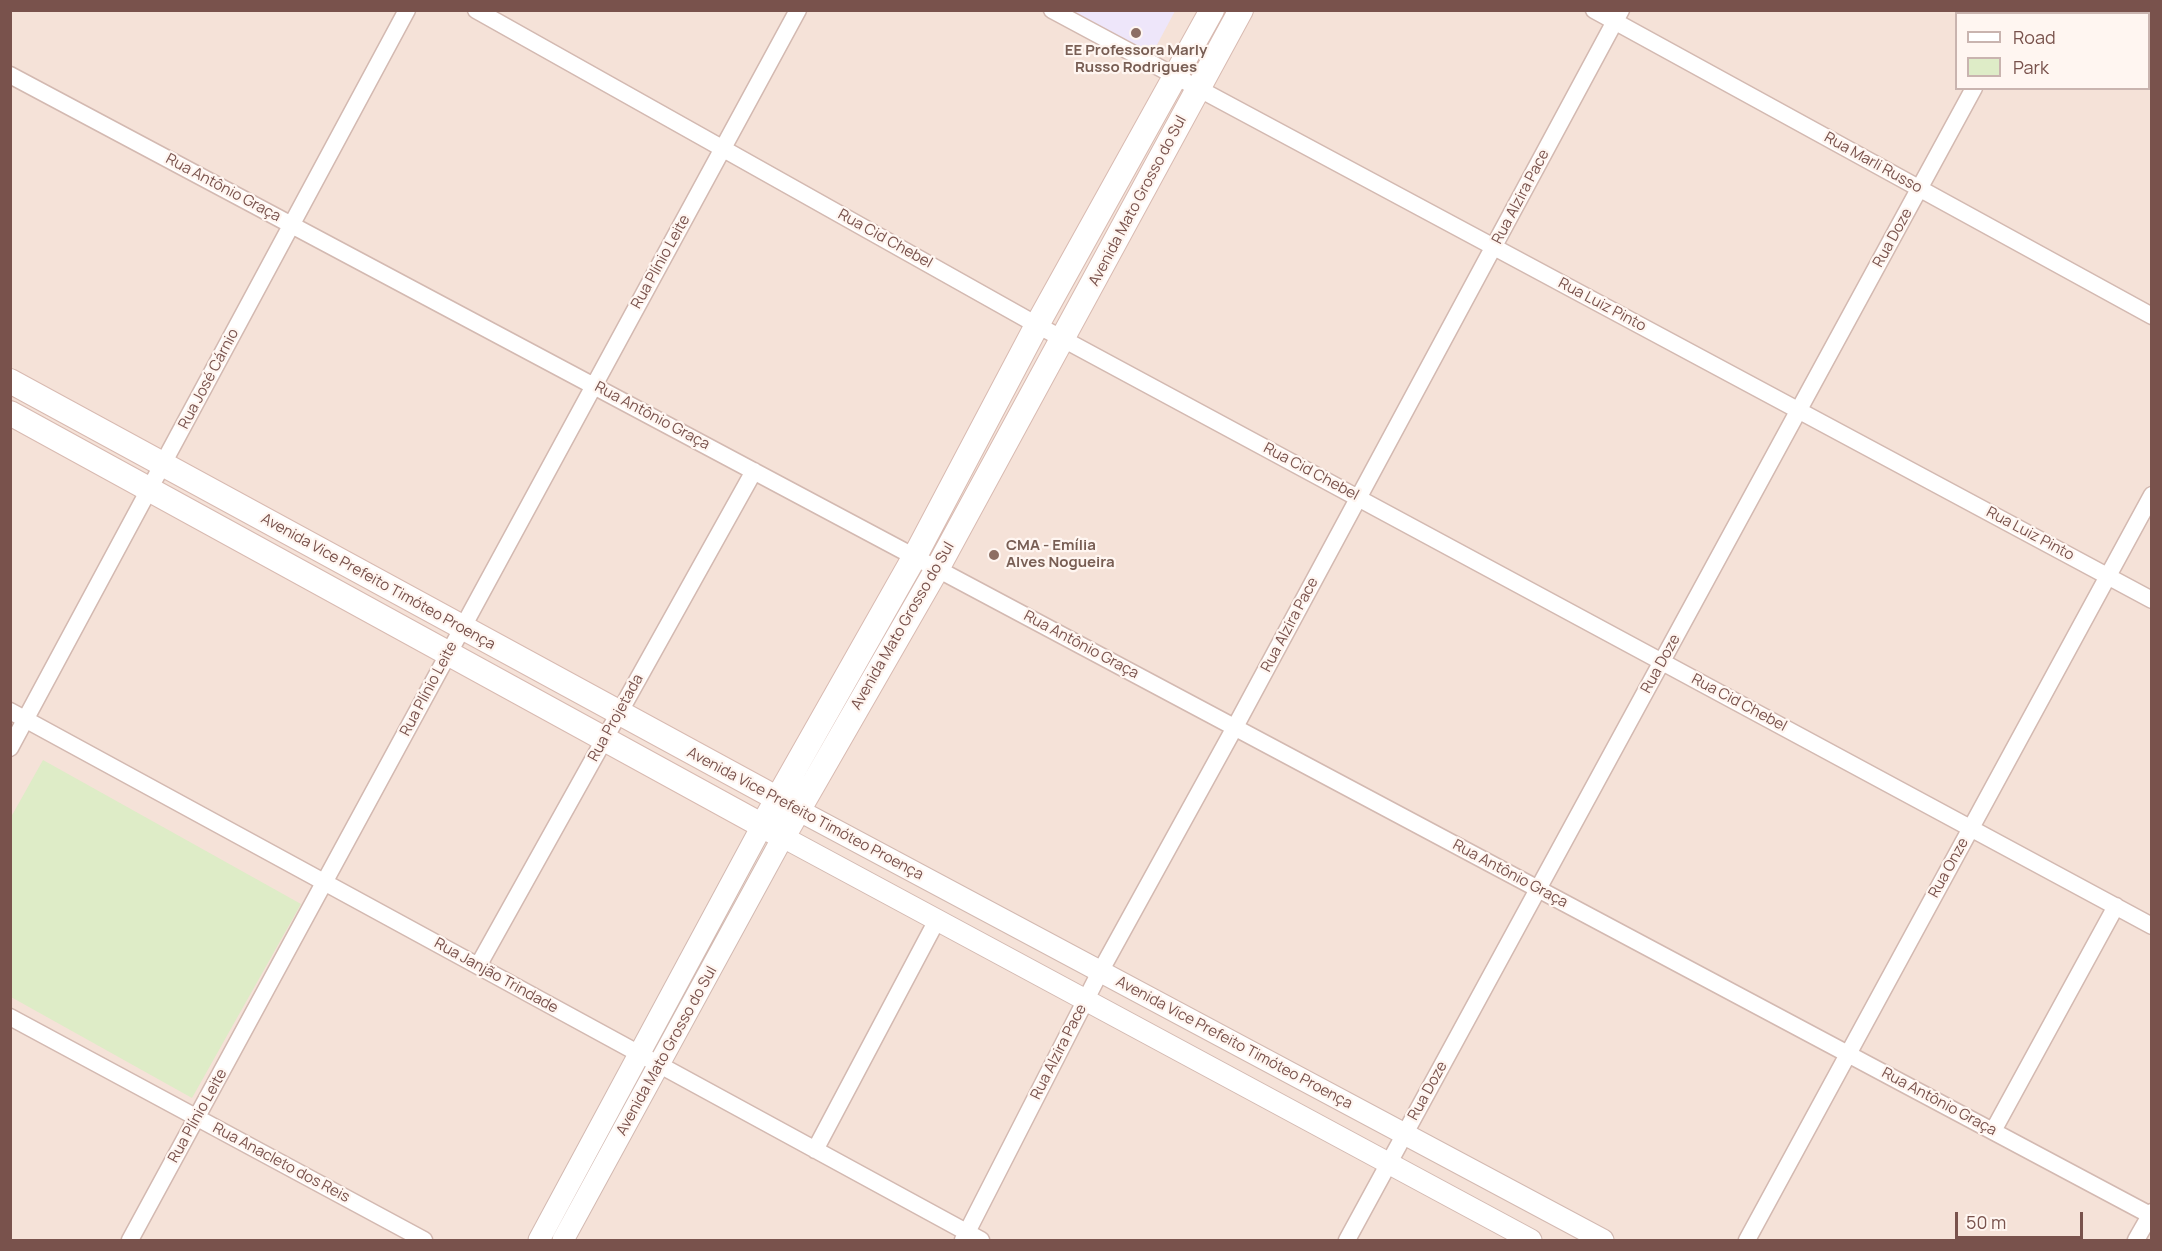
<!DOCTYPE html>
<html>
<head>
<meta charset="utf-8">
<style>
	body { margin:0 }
	#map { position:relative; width:2162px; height:1251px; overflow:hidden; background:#fdf1ea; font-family:Manrope,sans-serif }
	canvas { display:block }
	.frame { position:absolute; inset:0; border:12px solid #79524c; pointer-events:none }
	.legend { position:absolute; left:1955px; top:12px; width:195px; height:78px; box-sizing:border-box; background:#fff6f1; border:2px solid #c9b4af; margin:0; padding:8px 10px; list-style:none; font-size:18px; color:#79524c }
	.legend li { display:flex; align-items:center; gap:12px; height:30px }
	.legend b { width:30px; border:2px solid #c9b4af }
	.scale { position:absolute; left:1955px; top:1212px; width:128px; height:27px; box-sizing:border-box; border:3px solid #79524c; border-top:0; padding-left:8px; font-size:18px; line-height:21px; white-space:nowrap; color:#79524c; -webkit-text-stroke:4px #fff6f1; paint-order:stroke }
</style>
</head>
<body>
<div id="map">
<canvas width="2162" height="1251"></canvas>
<div class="frame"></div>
<ul class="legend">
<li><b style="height:8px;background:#fff"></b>Road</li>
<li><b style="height:16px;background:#deecc7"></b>Park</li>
</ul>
<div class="scale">50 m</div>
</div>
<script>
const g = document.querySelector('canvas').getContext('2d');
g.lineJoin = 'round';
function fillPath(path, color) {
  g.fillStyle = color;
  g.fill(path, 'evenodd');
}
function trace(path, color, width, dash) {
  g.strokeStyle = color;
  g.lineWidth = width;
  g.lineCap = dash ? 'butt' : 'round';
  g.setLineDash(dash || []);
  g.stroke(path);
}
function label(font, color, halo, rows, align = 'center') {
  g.font = font + ' Manrope,sans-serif';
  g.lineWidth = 4.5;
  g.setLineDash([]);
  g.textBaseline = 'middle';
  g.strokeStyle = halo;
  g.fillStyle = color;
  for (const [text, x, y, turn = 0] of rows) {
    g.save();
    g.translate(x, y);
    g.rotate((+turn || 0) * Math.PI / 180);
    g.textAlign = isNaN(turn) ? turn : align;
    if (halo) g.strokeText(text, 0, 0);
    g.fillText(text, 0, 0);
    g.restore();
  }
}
const residential = new Path2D(`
	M11,11H2151V1240H11ZM1956,14H2148V88H1956Z`);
const education = new Path2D(`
	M1066,11H1175L1151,56Z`);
const green = new Path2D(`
	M43,760L301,904L192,1098L11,997V817Z`);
const minor = new Path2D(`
	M476,10L1037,325L2152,926
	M1052,10L2152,600
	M1594,10L2152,316
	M2014,14L2016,10
	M10,75L2152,1216
	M10,711L981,1240
	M10,748L407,10
	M478,966L754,471
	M10,1017L424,1240
	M1993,1131L2116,906
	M815,1150L937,920
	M130,1240L798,10
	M963,1240L1100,972L1235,727L1621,10
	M1347,1240L1974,88
	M1747,1240L2152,495
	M2136,1240L2152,1212`);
const tertiary = new Path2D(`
	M798,810L1603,1240
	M539,1240L762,826
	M563,1240L783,837L1531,1240`);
const secondary = new Path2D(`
	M10,381L791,806
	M10,413L783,837L937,569L1241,10
	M762,826L915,556L1037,325L1212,10`);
const markers = [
	[1136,33,6,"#8d6e63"],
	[994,555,6,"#8d6e63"]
];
const educationNames = [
	["EE Professora Marly",1136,51],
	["Russo Rodrigues",1136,68],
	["CMA - Emília",1006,546,"left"],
	["Alves Nogueira",1006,563,"left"]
];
const streetNames = [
	["Rua Marli Russo",1873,163,29],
	["Rua Antônio Graça",223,188,28],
	["Rua Alzira Pace",1521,197,-62],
	["Avenida Mato Grosso do Sul",1138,201,-62],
	["Rua Doze",1893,238,-61],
	["Rua Cid Chebel",885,239,29],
	["Rua Plínio Leite",661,262,-61],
	["Rua Luiz Pinto",1602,305,28],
	["Rua José Cárnio",209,379,-62],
	["Rua Antônio Graça",652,416,28],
	["Rua Cid Chebel",1311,472,28],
	["Rua Luiz Pinto",2030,534,28],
	["Avenida Vice Prefeito Timóteo Proença",378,582,29],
	["Rua Alzira Pace",1290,625,-62],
	["Avenida Mato Grosso do Sul",903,626,-60],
	["Rua Antônio Graça",1081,645,28],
	["Rua Doze",1661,664,-61],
	["Rua Plínio Leite",429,689,-62],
	["Rua Cid Chebel",1739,703,28],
	["Rua Projetada",616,718,-61],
	["Avenida Vice Prefeito Timóteo Proença",805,814,28],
	["Rua Onze",1949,868,-61],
	["Rua Antônio Graça",1510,874,28],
	["Rua Janjão Trindade",496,976,29],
	["Avenida Vice Prefeito Timóteo Proença",1234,1043,28],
	["Avenida Mato Grosso do Sul",667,1051,-61],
	["Rua Alzira Pace",1059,1052,-63],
	["Rua Doze",1428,1091,-61],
	["Rua Antônio Graça",1939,1102,28],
	["Rua Plínio Leite",198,1116,-61],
	["Rua Anacleto dos Reis",281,1163,28]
];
fillPath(residential, '#f5e2d8');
fillPath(education, '#eee6fa');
fillPath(green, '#deecc7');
trace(minor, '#d3b9b1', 19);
trace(tertiary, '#d3b9b1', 23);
trace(secondary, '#d8bab1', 26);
trace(minor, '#fff', 16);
trace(tertiary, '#fff', 21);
trace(secondary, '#fff', 24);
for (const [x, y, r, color] of markers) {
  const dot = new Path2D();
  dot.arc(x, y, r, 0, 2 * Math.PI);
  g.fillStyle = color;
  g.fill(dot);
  trace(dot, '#fff6f1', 2);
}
label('bold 15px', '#785e54', '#fff6f1', educationNames);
label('15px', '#79524c', '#fff6f1', streetNames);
</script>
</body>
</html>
